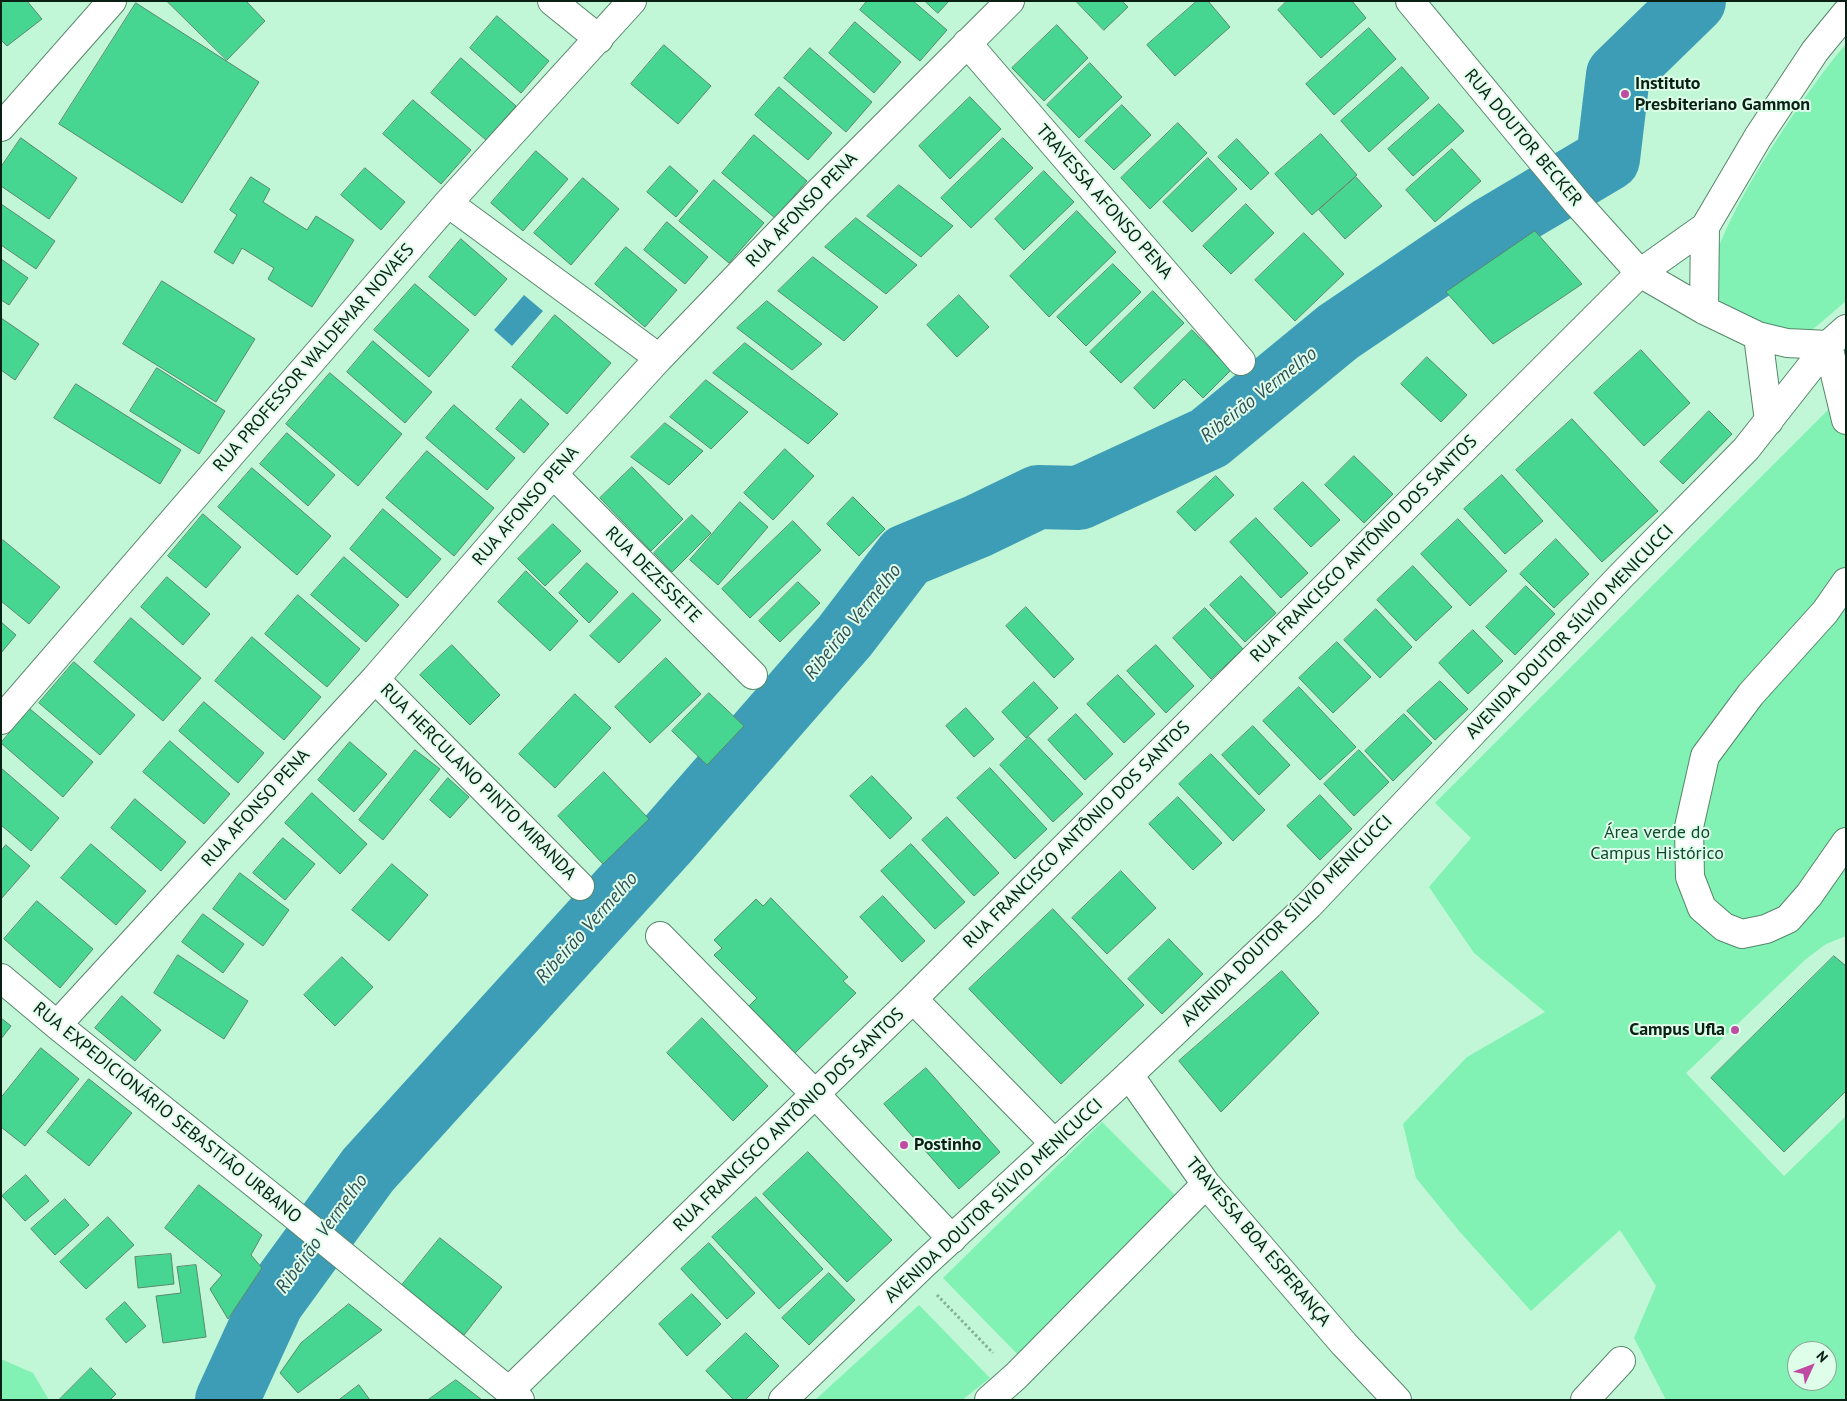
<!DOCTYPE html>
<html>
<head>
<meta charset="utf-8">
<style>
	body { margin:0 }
	#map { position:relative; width:1847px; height:1401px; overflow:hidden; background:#c1f7d6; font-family:"PT Sans",sans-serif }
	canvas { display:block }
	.frame { position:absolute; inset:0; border:2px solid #0b2015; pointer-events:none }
	.north { position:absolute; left:1787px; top:1341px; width:50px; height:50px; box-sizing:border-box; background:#dffeea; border:1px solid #8aa595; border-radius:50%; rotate:47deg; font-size:14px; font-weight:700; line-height:20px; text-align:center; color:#0b2015 }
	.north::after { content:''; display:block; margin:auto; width:18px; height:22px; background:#bf4ba3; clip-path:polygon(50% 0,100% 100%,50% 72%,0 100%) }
</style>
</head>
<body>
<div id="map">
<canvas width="1847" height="1401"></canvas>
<div class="frame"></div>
<div class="north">N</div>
</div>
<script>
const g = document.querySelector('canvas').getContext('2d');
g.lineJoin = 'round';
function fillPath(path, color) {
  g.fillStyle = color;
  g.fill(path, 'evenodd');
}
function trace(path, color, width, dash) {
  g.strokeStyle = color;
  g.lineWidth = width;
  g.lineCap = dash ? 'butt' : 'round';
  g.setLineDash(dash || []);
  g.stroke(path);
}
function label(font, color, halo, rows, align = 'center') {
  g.font = font + ' "PT Sans",sans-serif';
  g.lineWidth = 4;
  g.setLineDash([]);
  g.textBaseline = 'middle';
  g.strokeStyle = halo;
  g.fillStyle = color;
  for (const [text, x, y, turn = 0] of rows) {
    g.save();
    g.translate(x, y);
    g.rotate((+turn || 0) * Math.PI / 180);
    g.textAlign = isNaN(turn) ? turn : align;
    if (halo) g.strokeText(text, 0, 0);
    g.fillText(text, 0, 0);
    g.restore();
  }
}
const green = new Path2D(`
	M1846,44V301L1811,331L1780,340L1720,315C1717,306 1712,296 1711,286C1704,239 1812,82 1846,44Z
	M1846,392V936L1826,944L1806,959L1686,1073L1784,1176L1846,1116V1400H1666L1634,1338L1656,1286L1620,1230L1531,1311L1460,1232L1416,1178L1403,1124L1467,1057L1545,1012L1474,953L1429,887L1471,838L1435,803ZM1797,1351H1827V1381H1797Z
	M1102,1122L1180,1200L1023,1360L943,1278Z
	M919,1305L990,1378L962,1400H815Z
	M1,1359L33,1373L49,1400H1Z`);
const water = new Path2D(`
	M524,295L543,311L512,346L494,330Z`);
const river = new Path2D(`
	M227,1400L272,1302L368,1170L668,839L845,636L906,556L978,526L1038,497L1079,498L1209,438L1338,332L1490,229L1608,159L1618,75L1694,1`);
const building = new Path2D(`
	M1,1H27L42,19L7,46L1,40Z
	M167,1H246L265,21L227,60Z
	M867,1H913L947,30L920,61L860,10Z
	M925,1H949L938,13Z
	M1076,1H1122L1128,7L1104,30Z
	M1197,1H1208L1230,27L1175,76L1147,45Z
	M1287,1H1352L1366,18L1321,58L1278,10Z
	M136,3L259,82L182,203L59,124Z
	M497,16L549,61L521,93L470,48Z
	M855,22L901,62L874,93L829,53Z
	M1057,25L1088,58L1044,101L1012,68Z
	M1369,28L1396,59L1334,115L1306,84Z
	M664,45L711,86L678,124L631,84Z
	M810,48L872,102L846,132L784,78Z
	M461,58L516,106L486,140L431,93Z
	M1090,63L1122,97L1079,138L1047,105Z
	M1402,67L1429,98L1369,152L1341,121Z
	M779,87L832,133L808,160L755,115Z
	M970,97L1001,129L950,179L919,146Z
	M413,100L471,150L441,184L383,134Z
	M1439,104L1464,131L1413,176L1388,149Z
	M1122,105L1151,135L1114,170L1085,141Z
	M1178,123L1207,153L1150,209L1121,178Z
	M1321,134L1357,175L1312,215L1275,174Z
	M754,135L807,181L775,218L722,173Z
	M21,138L77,178L49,219L1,186V167Z
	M1003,138L1033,168L971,228L941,198Z
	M1237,139L1269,173L1251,190L1218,157Z
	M1452,149L1481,181L1435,222L1406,190Z
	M536,151L568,179L523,231L491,203Z
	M1208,158L1237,189L1192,232L1163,202Z
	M670,166L698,191L676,217L647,192Z
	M365,168L405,202L381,230L341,195Z
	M1044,171L1074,202L1024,250L995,219Z
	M251,177L270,189L263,202L307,230L316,216L354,240L312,307L268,279L274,268L242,248L233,264L214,252L237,215L230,210Z
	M1356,177L1382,206L1345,239L1319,210Z
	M583,178L619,209L571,265L534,233Z
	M714,180L764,223L729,263L679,221Z
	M899,185L953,226L921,257L867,216Z
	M1,204L55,241L36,269L1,245Z
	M1246,204L1274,233L1231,274L1203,246Z
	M1077,211L1116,252L1049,317L1010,276Z
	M856,218L917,265L886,294L825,247Z
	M667,222L708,257L685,284L644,250Z
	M1535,231L1582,284L1493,344L1446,292Z
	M1304,233L1344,274L1295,321L1255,280Z
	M461,239L507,279L475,316L429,277Z
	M626,247L677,290L645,327L595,284Z
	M813,257L878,307L844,341L778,291Z
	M1,259L28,278L9,305L1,300Z
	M1113,264L1141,292L1086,346L1057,317Z
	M162,281L255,339L216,402L123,344Z
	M415,284L469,330L429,377L374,330Z
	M1153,291L1184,323L1121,383L1090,352Z
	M959,295L989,327L957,357L927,325Z
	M767,301L822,344L792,370L737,328Z
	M555,315L611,363L567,414L512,367Z
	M1,318L39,344L15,380L1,370Z
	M1192,330L1231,370L1203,398L1184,379L1154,409L1134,388Z
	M373,341L432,392L405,423L347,372Z
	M745,343L838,414L808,444L713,373Z
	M1641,350L1690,403L1644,446L1594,393Z
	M1427,357L1467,395L1441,422L1401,384Z
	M157,368L225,411L199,454L130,411Z
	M330,373L402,434L358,486L286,424Z
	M706,380L748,412L711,449L670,417Z
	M76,384L181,450L160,484L54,418Z
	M521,399L549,424L524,453L496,429Z
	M454,405L515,458L487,490L426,438Z
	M1709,411L1732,434L1683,484L1660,462Z
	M1572,419L1658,511L1602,562L1516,470Z
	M665,423L703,451L669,485L631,457Z
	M287,433L335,475L308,506L260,464Z
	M785,449L814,476L773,520L744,493Z
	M427,451L494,508L454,556L386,498Z
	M1354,456L1393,494L1364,523L1325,485Z
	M632,467L683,519L651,551L600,498Z
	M252,468L331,536L297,575L218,507Z
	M1502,475L1543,521L1505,554L1464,509Z
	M1216,476L1234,495L1195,531L1177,512Z
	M1303,482L1340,520L1311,547L1274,509Z
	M853,497L885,529L859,556L827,524Z
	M740,502L768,527L718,585L690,560Z
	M383,509L441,559L407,598L350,549Z
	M203,514L241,547L206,588L168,556Z
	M692,515L711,533L672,572L654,553Z
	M1256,518L1308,573L1281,598L1230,542Z
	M1458,519L1507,571L1470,606L1421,554Z
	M793,521L821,550L750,618L722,589Z
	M553,524L581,551L545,586L518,559Z
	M1556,539L1589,574L1554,608L1520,574Z
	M3,540L60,587L29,624L1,601V542Z
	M344,557L399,605L366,642L311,595Z
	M587,563L618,592L589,623L559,593Z
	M1413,566L1452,607L1416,641L1377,600Z
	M526,571L578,621L550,651L498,602Z
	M1241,576L1276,613L1245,642L1210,605Z
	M167,577L210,614L183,645L141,607Z
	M798,582L820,603L780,642L759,621Z
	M1526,586L1555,614L1515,655L1486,627Z
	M633,593L661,620L619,663L590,636Z
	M298,595L360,649L327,687L265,634Z
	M1026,607L1074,659L1054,678L1006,626Z
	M1205,608L1243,649L1211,679L1173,638Z
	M1376,609L1412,647L1380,678L1344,640Z
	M131,618L201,678L163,721L94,662Z
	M1,622L16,635L1,653Z
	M1473,630L1503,661L1468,694L1439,663Z
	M252,637L321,697L284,740L215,681Z
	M1337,642L1371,677L1333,713L1299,678Z
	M452,645L500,695L470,725L420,675Z
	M1156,645L1194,686L1166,713L1127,671Z
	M666,658L701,694L650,743L615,707Z
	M74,662L135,715L100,755L39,703Z
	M1118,675L1155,714L1124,743L1087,704Z
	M1440,681L1468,709L1435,740L1407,711Z
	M1034,682L1058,708L1026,738L1002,712Z
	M1299,687L1356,747L1320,780L1263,721Z
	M709,693L744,726L707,765L672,731Z
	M575,694L611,728L555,788L519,754Z
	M204,702L264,753L238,783L179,731Z
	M966,708L994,739L974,757L946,726Z
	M30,709L93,762L63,797L1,743Z
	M1076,714L1113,754L1085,780L1048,740Z
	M1404,714L1432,743L1393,781L1365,751Z
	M1253,726L1290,765L1259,795L1222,755Z
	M1029,737L1083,794L1053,822L1000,765Z
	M170,741L230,794L204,824L143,772Z
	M350,742L387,774L354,812L318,780Z
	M415,750L440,769L383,840L359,820Z
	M1359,750L1389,782L1354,816L1324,784Z
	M1211,754L1265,810L1233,841L1179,784Z
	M1,768L59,818L31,851L1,825Z
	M990,768L1047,829L1015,859L957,798Z
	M604,772L649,819L603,864L558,816Z
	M872,776L912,818L890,839L850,796Z
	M448,778L469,797L450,818L430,800Z
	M312,793L367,844L340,874L285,823Z
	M1320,795L1352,829L1320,860L1287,826Z
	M1178,797L1222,843L1193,870L1149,824Z
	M135,799L186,842L161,871L111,828Z
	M947,817L999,873L974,896L922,840Z
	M283,838L315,864L285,900L253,873Z
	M91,844L146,891L116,925L61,878Z
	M911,844L965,902L935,929L881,871Z
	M6,845L30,866L1,899V851Z
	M392,864L428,895L389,941L352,910Z
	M1121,871L1156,908L1107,954L1072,918Z
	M240,873L289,910L263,946L213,909Z
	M883,896L925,941L902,962L860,917Z
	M771,898L848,977L843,981L856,993L795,1053L749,1006L757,998L714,955L722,948L714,940L756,899L763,906Z
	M37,901L93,949L60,988L4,939Z
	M1053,909L1144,1005L1061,1084L969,989Z
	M203,914L244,944L223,973L182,942Z
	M1169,939L1203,974L1162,1014L1128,979Z
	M178,955L248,1001L224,1039L154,993Z
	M1834,956L1846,966V1091L1784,1152L1711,1078Z
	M342,957L373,987L335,1026L304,995Z
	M1282,971L1319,1013L1221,1112L1179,1061Z
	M122,996L161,1030L135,1061L95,1028Z
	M1,1018L11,1026L1,1039Z
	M702,1018L768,1086L733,1121L667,1053Z
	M41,1048L79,1079L25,1146L1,1127V1098Z
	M926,1068L1000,1152L959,1189L884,1104Z
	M89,1079L132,1113L89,1166L47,1132Z
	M808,1152L892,1240L847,1282L763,1194Z
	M26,1175L49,1201L25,1221L2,1196Z
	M199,1185L262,1235L251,1255L262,1268L228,1319L210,1289L222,1275L165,1228Z
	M756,1197L823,1269L779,1309L712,1237Z
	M65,1199L89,1225L55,1255L31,1229Z
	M108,1217L134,1245L86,1289L60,1262Z
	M440,1238L502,1287L464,1335L402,1285Z
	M709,1243L755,1293L727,1319L681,1269Z
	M171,1254L174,1284L138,1288L135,1257Z
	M196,1265L206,1337L163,1343L156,1296L181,1293L177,1267Z
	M829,1273L855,1300L809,1345L782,1318Z
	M692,1294L721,1324L687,1356L659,1324Z
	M125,1302L146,1326L126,1343L106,1319Z
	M349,1304L382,1330L298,1393L280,1373L301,1343Z
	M746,1333L779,1366L745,1400H734L706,1371Z
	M91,1368L116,1394L110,1400H59Z
	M456,1380L482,1400H428Z
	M359,1385L370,1400H339Z`);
const path = new Path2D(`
	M937,1295L993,1353`);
const minor = new Path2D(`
	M552,1L599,39
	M967,43L1241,361
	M448,203L659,358
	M1828,345L1846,420
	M553,474L753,675
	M1846,582L1825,612L1751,694L1705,756L1689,827L1690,877L1702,908L1724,927L1742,934L1766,929L1788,919L1809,895L1846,842
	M375,679L580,886
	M1,720L448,203L632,1
	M660,936L816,1095L952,1239
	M1,978L57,1025L289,1211L520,1400
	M913,999L1055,1144
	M57,1025L375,679L553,474L659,358L818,193L1010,1
	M1129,1075L1206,1184L1344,1344L1397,1400
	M509,1391L913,999L1640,273
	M989,1400L1016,1376L1206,1184
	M1585,1400L1621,1361`);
const secondary = new Path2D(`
	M1410,1L1578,204L1640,273L1704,310L1758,336L1787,343L1828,345
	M1,127L112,1
	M1640,273L1705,227L1758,137L1815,51L1846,13
	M1704,310L1705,227
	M1758,336L1769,421
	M783,1400L924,1264L1129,1075L1309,905L1620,577L1746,449L1828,345L1846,329`);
const markers = [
	[1625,94,5,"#bf4ba3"],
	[1735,1030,5,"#bf4ba3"],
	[904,1145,5,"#bf4ba3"]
];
const poiNames = [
	["Instituto",1635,84],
	["Presbiteriano Gammon",1635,105],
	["Campus Ufla",1725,1030,"right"],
	["Postinho",914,1145]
];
const streetNames = [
	["RUA DOUTOR BECKER",1523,138,50],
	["TRAVESSA AFONSO PENA",1104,202,49],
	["RUA AFONSO PENA",802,210,-46],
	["RUA PROFESSOR WALDEMAR NOVAES",314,358,-49],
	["RUA AFONSO PENA",526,506,-49],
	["RUA FRANCISCO ANTÔNIO DOS SANTOS",1364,549,-45],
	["RUA DEZESSETE",653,575,45],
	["AVENIDA DOUTOR SÍLVIO MENICUCCI",1570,632,-46],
	["RUA HERCULANO PINTO MIRANDA",478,782,45],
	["RUA AFONSO PENA",256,808,-48],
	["RUA FRANCISCO ANTÔNIO DOS SANTOS",1077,835,-45],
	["AVENIDA DOUTOR SÍLVIO MENICUCCI",1287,921,-45],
	["RUA EXPEDICIONÁRIO SEBASTIÃO URBANO",167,1113,39],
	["RUA FRANCISCO ANTÔNIO DOS SANTOS",789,1120,-44],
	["AVENIDA DOUTOR SÍLVIO MENICUCCI",994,1201,-43],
	["TRAVESSA BOA ESPERANÇA",1258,1242,50]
];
const parkNames = [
	["Área verde do",1657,833],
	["Campus Histórico",1657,854]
];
const waterNames = [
	["Ribeirão Vermelho",1259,395,-38],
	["Ribeirão Vermelho",853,622,-51],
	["Ribeirão Vermelho",587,928,-48],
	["Ribeirão Vermelho",322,1234,-54]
];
fillPath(green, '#82f1b4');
fillPath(water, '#3e9db6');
trace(river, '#3e9db6', 64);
fillPath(building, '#46d691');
trace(building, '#58896d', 1);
trace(minor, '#56876b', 30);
trace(secondary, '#56876b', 30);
trace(path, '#84af96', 3, [2.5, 2.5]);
trace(minor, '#fff', 28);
trace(secondary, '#fff', 28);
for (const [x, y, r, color] of markers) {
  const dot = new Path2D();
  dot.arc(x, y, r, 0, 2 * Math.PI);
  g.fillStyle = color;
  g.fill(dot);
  trace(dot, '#dffeea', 2);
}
label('bold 18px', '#0b2015', '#dffeea', poiNames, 'left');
label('18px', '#0b2015', '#dffeea', streetNames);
label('18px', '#0f492e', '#dffeea', parkNames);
label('italic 19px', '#314e57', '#dffeea', waterNames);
</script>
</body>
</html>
